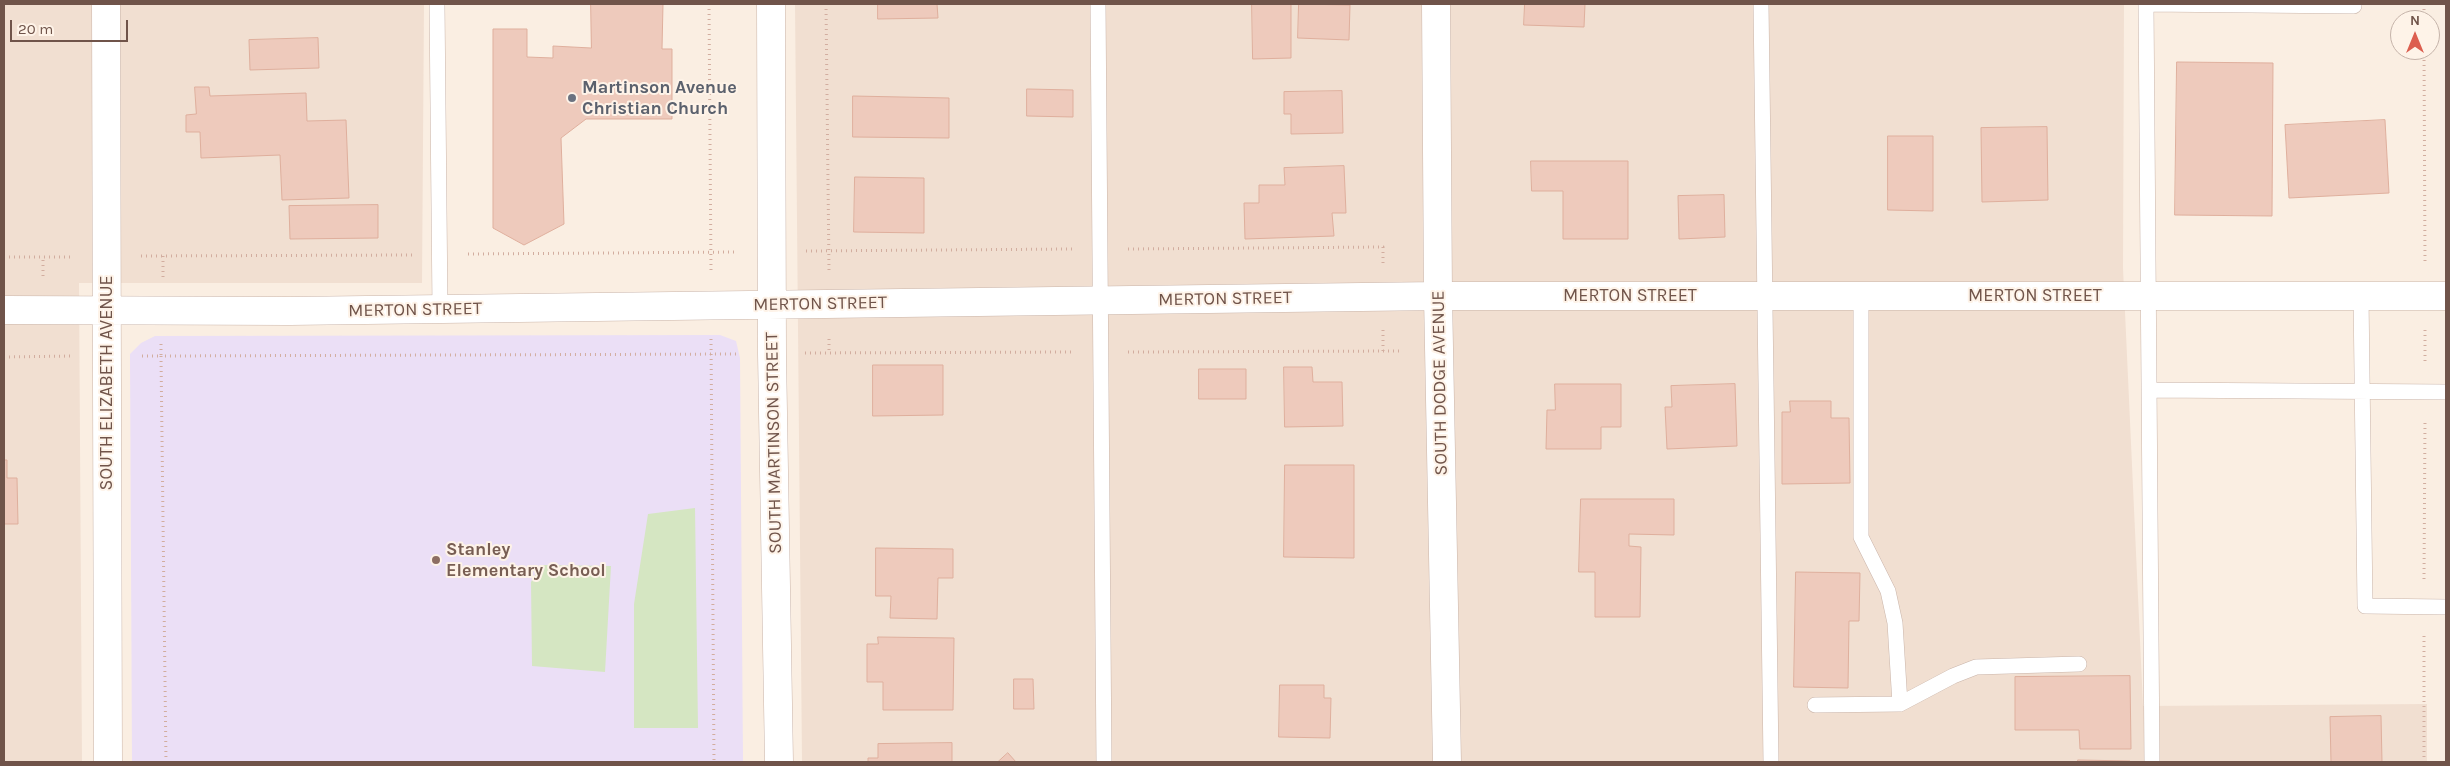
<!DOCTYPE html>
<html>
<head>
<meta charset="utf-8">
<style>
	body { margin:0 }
	#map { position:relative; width:2450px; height:766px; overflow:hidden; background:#faeee2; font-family:Karla,sans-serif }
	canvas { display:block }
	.frame { position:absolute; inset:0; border:5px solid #70544a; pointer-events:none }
	.north { position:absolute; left:2390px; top:10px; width:50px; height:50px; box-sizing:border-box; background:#fef3e8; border:1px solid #c5b3a9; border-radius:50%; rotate:0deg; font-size:14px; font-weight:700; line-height:20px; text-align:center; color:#70544a }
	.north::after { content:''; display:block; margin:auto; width:18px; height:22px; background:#dc5e4f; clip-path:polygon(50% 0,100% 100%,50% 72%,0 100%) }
	.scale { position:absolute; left:10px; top:20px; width:118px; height:22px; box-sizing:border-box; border:2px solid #70544a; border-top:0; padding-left:6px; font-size:15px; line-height:18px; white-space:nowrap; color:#70544a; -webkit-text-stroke:4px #fef3e8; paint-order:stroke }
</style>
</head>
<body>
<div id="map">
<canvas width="2450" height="766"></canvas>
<div class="frame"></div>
<div class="north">N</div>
<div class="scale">20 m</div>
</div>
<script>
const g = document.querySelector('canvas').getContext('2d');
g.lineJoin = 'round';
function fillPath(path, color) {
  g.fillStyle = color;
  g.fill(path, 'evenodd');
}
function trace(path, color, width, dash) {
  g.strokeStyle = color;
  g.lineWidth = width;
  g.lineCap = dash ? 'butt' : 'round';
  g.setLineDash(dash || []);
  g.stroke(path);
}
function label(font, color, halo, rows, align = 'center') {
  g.font = font + ' Karla,sans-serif';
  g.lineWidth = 4;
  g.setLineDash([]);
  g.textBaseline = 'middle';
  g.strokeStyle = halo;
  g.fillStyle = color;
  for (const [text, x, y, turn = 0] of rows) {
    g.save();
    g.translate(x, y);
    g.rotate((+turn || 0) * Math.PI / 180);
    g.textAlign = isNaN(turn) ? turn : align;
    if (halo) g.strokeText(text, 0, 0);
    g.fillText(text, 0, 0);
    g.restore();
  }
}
const residential = new Path2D(`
	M4,4H424L422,283H79L82,762H4Z
	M795,4H2124L2123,268L2143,706L2427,704V762H802Z`);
const education = new Path2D(`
	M720,335L736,341L740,358L743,762H132L130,354L141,343L155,336Z`);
const green = new Path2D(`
	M695,508L698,728H634V604L648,514Z
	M541,565L611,566L605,672L532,666L531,582Z`);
const building = new Path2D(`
	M591,4H663L662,49H672V119H586L561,138L564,224L524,245L493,228V29H527V57L553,58V46L591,48Z
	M878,4H937L938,18L878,19Z
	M1252,4H1291V58L1253,59Z
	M1299,4L1350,5L1349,40L1298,38Z
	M1525,4H1585L1584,27L1524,25Z
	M318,38L319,68L250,70L249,40Z
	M2177,62L2273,63L2272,216L2175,215Z
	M195,87H209L210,96L306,93L307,121L346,120L349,198L282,200L280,155L201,158L200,132H186V115L196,114Z
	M1027,89L1073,90V117L1027,116Z
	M1342,91L1343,133L1291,134V114H1284V92Z
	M853,96L949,98V138L853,137Z
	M2385,120L2389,193L2289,198L2285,125Z
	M2047,127L2048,200L1982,202L1981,128Z
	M1888,136H1933V211L1888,210Z
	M1531,161H1628V239H1563V191H1532Z
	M1344,166L1346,213H1332L1334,236L1245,239L1244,203H1259V185H1285L1284,168Z
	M855,177L924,178V233L854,232Z
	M1724,195L1725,237L1679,239L1678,196Z
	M378,205V238L290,239L289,206Z
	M873,365H943V415L873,416Z
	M1284,367H1312L1313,382H1342L1343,426L1285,427Z
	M1199,369H1246V399H1199Z
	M1555,384H1621V427H1601V449H1546L1547,410H1555Z
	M1735,384L1737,446L1667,449L1665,407H1672L1671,386Z
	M1790,401H1831V418H1849L1850,483L1782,484V412H1790Z
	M4,460H7V478H17L18,524H4Z
	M1285,465H1354V558L1284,557Z
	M1581,499H1674V535L1629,534V546L1641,547L1640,617H1595V572H1579Z
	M876,548L953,549V578H938L937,619L890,618L891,596H876Z
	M1796,572L1860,573L1859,621H1849L1848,688L1794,687Z
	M878,637L954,638L953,710H883V682H867V644H878Z
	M2130,676L2131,749H2080L2079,730H2015V677Z
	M1014,679H1033L1034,709H1014Z
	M1280,685H1324V698H1331L1330,738L1279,737Z
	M2381,716L2382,762H2331L2330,717Z
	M952,743V762H868V758H878V744Z
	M1008,753L1016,762H998Z
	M2078,760L2130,761V762H2078Z`);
const path = new Path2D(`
	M709,4L711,271
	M826,4L829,270
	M2424,4V20
	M2424,50L2425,262
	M1128,249L1383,247V264
	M806,251L1072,249
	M468,254L737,252
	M141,256L412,255
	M4,257H72
	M43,276V257
	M163,277V256
	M1383,330V352
	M2425,330V364
	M711,339L714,762
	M829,339V353
	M1128,352L1401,351
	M805,353L1074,352
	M142,356H161V344
	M4,357L73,356
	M2424,579L2425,420
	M166,762L161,356L739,354
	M2424,762V635`);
const service = new Path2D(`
	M437,4L440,309
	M1098,4L1104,762
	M1761,4L1771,762
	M2146,4L2152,762
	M2146,4L2354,6V4
	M2361,296L2365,606L2446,607
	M2149,390L2446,392
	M1900,704L1953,676L1976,667L2079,664
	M1815,705L1900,704L1895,623L1888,591L1861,537V296`);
const minor = new Path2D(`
	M106,4L108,762
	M771,4L772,354L779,762
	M1436,4L1438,296L1447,762
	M4,310L290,311L1438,296H2446`);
const markers = [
	[572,98,5,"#6b7280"],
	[436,560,5,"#8d6e63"]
];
const worshipNames = [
	["Martinson Avenue",582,88],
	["Christian Church",582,109]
];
const streetNames = [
	["MERTON STREET",1630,296],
	["MERTON STREET",2035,296],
	["MERTON STREET",1225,299,-1],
	["MERTON STREET",820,304,-1],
	["MERTON STREET",415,310,-1],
	["SOUTH ELIZABETH AVENUE",107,383,-90],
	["SOUTH DODGE AVENUE",1440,383,-91],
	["SOUTH MARTINSON STREET",774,443,-91]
];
const educationNames = [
	["Stanley",446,550],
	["Elementary School",446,571]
];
fillPath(residential, '#f1dfd1');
fillPath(education, '#ebdff6');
fillPath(green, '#d5e6c2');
fillPath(building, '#eecabc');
trace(building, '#dfaf9d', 1);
trace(service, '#cab5aa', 16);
trace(minor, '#cab5aa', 29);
trace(path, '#d2ad9f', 3, [1, 4]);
trace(service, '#fff', 15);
trace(minor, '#fff', 28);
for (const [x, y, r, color] of markers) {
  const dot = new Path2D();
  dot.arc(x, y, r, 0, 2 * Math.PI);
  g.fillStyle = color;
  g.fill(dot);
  trace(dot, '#fef3e8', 2);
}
label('bold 18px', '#5b616d', '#fef3e8', worshipNames, 'left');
label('18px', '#70544a', '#fef3e8', streetNames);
label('bold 18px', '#785e54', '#fef3e8', educationNames, 'left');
</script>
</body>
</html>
